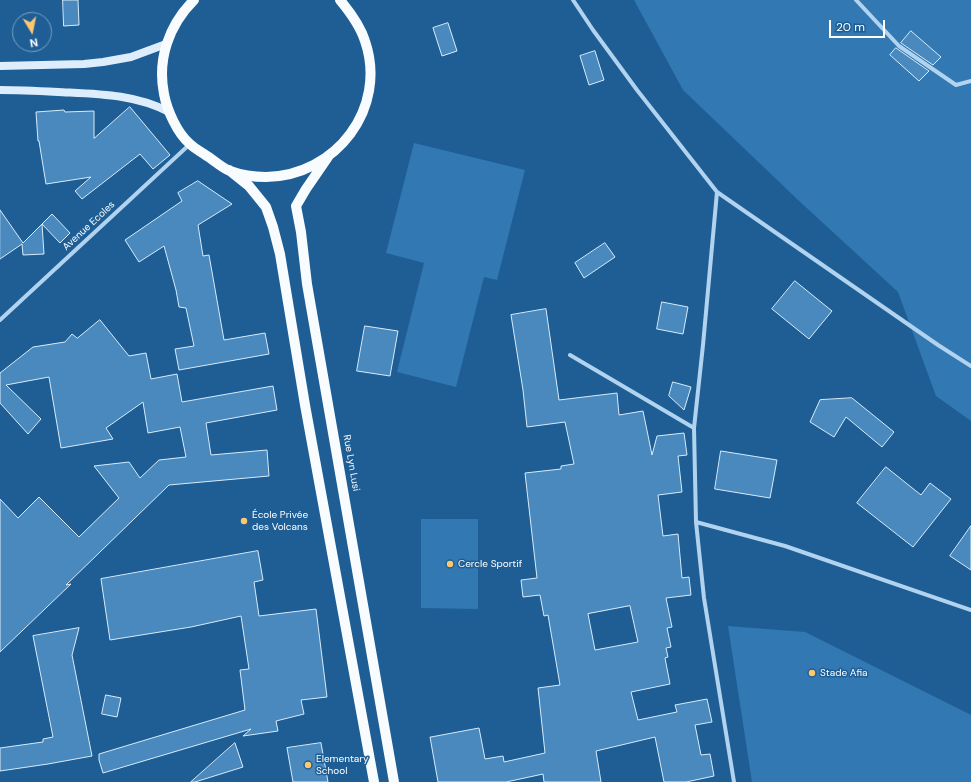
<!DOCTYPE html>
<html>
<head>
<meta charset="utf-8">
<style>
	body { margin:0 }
	#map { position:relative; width:971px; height:782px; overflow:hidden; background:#1e5e95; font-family:"DM Sans",sans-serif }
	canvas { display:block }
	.north { position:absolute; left:12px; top:12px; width:40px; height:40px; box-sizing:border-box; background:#1e5e95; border:1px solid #789ebf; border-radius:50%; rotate:170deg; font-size:11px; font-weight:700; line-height:16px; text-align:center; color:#fff }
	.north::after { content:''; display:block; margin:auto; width:14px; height:18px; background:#fdc670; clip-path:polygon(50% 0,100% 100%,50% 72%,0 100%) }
	.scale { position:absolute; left:829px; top:20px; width:56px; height:18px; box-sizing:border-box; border:2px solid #fff; border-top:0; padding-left:5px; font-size:12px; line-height:14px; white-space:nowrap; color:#fff; -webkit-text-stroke:3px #1e5e95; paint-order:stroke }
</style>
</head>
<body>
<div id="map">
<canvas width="971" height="782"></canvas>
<div class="north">N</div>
<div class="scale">20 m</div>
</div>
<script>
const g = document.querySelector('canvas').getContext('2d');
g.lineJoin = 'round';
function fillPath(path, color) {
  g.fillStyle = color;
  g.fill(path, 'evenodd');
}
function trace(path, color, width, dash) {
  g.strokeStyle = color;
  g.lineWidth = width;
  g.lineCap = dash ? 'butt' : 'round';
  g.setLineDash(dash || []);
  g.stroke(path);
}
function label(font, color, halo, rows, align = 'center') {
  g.font = font + ' "DM Sans",sans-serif';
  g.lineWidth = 3;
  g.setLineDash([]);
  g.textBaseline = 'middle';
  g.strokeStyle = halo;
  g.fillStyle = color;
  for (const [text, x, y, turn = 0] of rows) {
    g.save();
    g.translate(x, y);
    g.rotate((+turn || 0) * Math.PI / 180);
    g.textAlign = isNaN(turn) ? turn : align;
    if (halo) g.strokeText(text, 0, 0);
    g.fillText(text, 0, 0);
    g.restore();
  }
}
const green = new Path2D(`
	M634,0H971V421L936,396L898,292L797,199L683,90Z
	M414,143L525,170L497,280L484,277L456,387L397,372L424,263L386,253Z
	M421,519H478V609L421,608Z
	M728,626L805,632L971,715V782H752Z`);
const building = new Path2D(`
	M63,0H78L79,25L64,26Z
	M448,23L457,51L442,56L433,28Z
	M911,31L941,57L933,65L901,43Z
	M896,48L929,71L919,81L890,55Z
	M595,51L604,80L589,85L580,56Z
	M130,107L170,155L153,169L140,154L82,199L75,191L91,177L46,184L39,141H38L36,112L64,110L65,112L94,111V138Z
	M198,181L232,204L198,225L203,256L209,255L224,340L265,333L269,354L179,370L175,349L194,346L186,308L179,307L176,290L164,246L139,262L125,240L182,201L178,193Z
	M0,210L23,243L52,214L70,233L60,243L42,224L44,254L23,255L22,244L0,259Z
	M605,243L615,257L584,278L575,263Z
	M795,281L832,311L809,339L772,309Z
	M662,302L688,307L683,334L657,329Z
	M546,309L559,400L617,393L619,415L643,411L652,455L657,436L684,433L687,455L678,456L682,492L658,495L663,536L678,534L682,578L689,577L691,595L666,598L672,627L667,628L671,647L666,648L668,657L665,658L670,684L631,692L638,720L677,712L675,705L707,699L712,722L695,725L701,755L710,754L714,776L686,782H664L655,737L596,751L601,782H544L543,774L506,782H438L430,737H431L479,728L485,759L503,756L504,762L545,753L538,688L560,685L548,615L544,616L540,595L523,597L521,580L537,578L525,473L561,469V466L574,464L565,422L527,427L523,390L511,315ZM630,606L638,642L595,650L588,614Z
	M100,320L129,356L146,353L151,379L177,374L182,402L273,386L277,410L206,423L211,455L267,450L269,476L169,485L66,585L71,584L0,652V499L18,518L39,497L79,537L119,498L94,466L129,462L140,478L159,460L186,457L180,427L148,433L143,402L106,428L113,439L61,448L49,377L6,385L41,419L28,434L0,403V373L33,347L65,342L72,334L77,338Z
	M365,326L398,331L390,376L357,371Z
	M673,382L691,387L684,410L669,396Z
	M852,398L894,432L882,447L846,417L834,437L810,422L820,400Z
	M721,451L777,460L770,498L715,489Z
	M886,467L921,495L930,483L951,499L913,547L857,503Z
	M971,526V570L950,556Z
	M258,551L263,580L254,582L259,616L316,609L327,697L301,700L304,714L276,721L278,731L243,736L251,729L103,773L99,760V754L245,710L240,670L249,669L241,616L191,627L110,640L101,579Z
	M79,628L72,655L92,756L48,764L0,771V748L43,742V739L53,737L33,636Z
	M106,695L121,698L117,717L102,714Z
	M235,743L243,767L195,782H191Z
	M321,743L328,782H293L287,748Z`);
const street = new Path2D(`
	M573,0L593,30L637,90L717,192L938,345L971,366
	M856,0L899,46L956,85L971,81
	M717,192L703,345L694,428L696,522L704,598L734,782
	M0,320L190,144
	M570,355L694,428
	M696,522L785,546L971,610`);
const secondary = new Path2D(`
	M0,66L84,64L103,62L131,57L166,44
	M0,90C19,90 39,91 58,92C97,94 135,94 169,112`);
const primary = new Path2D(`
	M194,0C169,25 157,59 164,94C167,110 177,133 190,144C195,149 202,152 207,156C215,161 222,168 230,171C241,175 254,177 266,177C336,176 388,108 365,41C360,25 350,12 340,0
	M328,157L306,189L296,206L301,232L307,284L394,782
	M229,170L249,186L266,207L273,227L280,254L305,405L374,782`);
const markers = [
	[244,521,4,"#fdc670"],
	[450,564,4,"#fdc670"],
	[812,673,4,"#fdc670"],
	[308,765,4,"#fdc670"]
];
const streetNames = [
	["Avenue Ecoles",89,226,-43],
	["Rue Lyn Lusi",351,463,80]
];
const poiNames = [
	["École Privée",252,515],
	["des Volcans",252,527],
	["Cercle Sportif",458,564],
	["Stade Afia",820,673],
	["Elementary",316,759],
	["School",316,771]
];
fillPath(green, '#3278b2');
fillPath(building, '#4a89bd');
trace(building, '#d7ebfa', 1);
trace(street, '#b1d3ef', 4);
trace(secondary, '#deedfb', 8);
trace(primary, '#f8fcff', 10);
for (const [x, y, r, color] of markers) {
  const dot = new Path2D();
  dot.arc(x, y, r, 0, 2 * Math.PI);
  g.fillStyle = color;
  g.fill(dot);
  trace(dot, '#1e5e95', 1.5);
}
label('10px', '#fff', '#1e5e95', streetNames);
label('10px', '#fff', '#1e5e95', poiNames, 'left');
</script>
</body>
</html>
